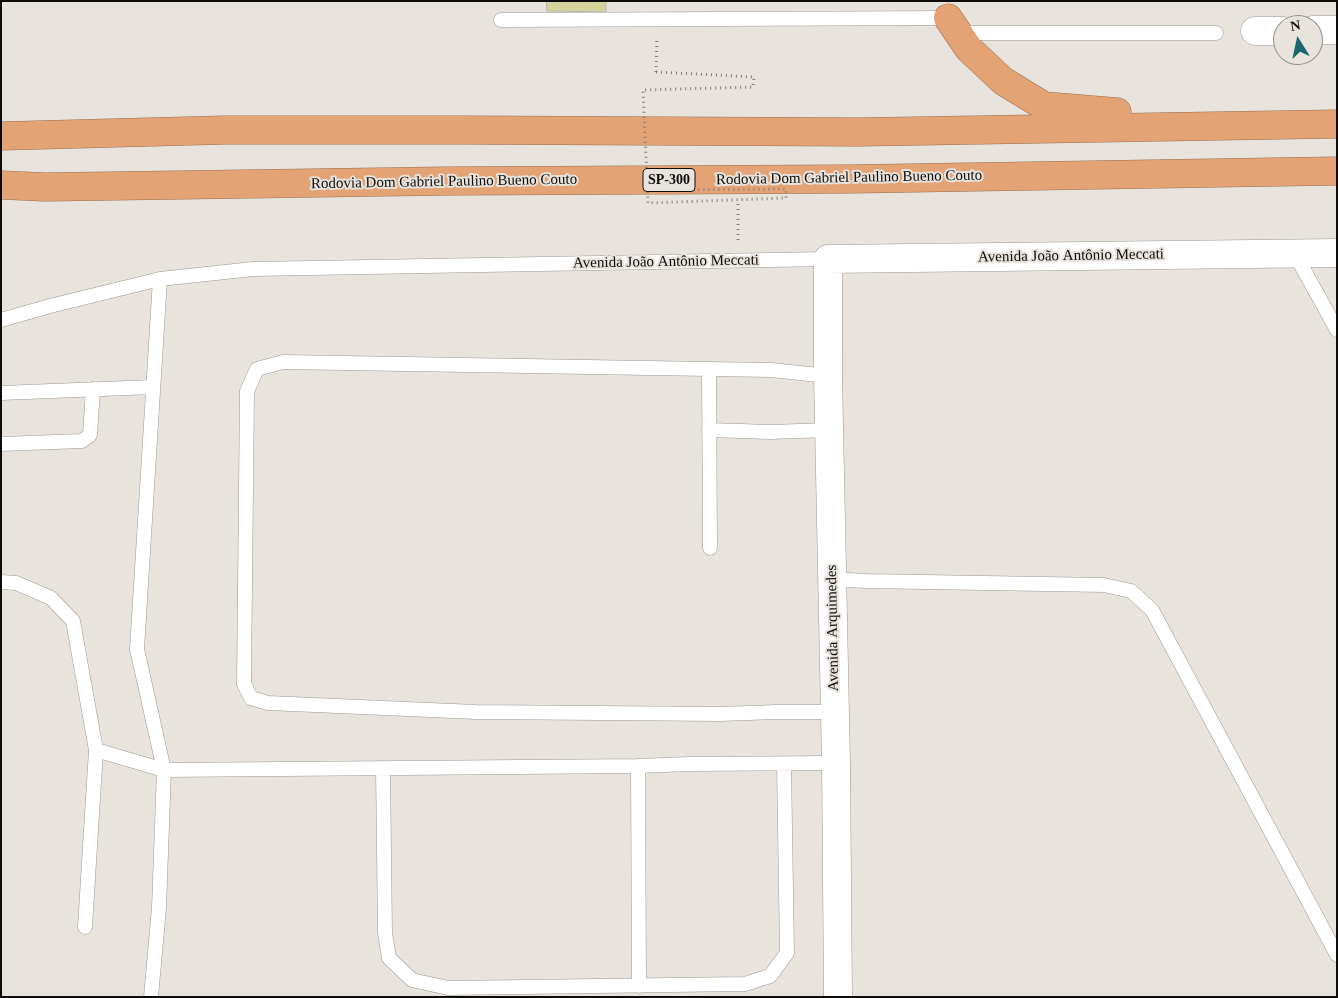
<!DOCTYPE html>
<html>
<head>
<meta charset="utf-8">
<style>
	body { margin:0 }
	#map { position:relative; width:1338px; height:998px; overflow:hidden; background:#e8e3dc; font-family:Georgia,serif }
	canvas { display:block }
	.frame { position:absolute; inset:0; border:2px solid #0e0c0a; pointer-events:none }
	.north { position:absolute; left:1273px; top:15px; width:50px; height:50px; box-sizing:border-box; background:#e8e3dc; border:1px solid #918d88; border-radius:50%; rotate:350deg; font-size:14px; font-weight:700; line-height:20px; text-align:center; color:#0e0c0a }
	.north::after { content:''; display:block; margin:auto; width:18px; height:22px; background:#1b686c; clip-path:polygon(50% 0,100% 100%,50% 72%,0 100%) }
</style>
</head>
<body>
<div id="map">
<canvas width="1338" height="998"></canvas>
<div class="frame"></div>
<div class="north">N</div>
</div>
<script>
const g = document.querySelector('canvas').getContext('2d');
g.lineJoin = 'round';
function fillPath(path, color) {
  g.fillStyle = color;
  g.fill(path, 'evenodd');
}
function trace(path, color, width, dash) {
  g.strokeStyle = color;
  g.lineWidth = width;
  g.lineCap = dash ? 'butt' : 'round';
  g.setLineDash(dash || []);
  g.stroke(path);
}
function label(font, color, halo, rows, align = 'center') {
  g.font = font + ' Georgia,serif';
  g.lineWidth = 4;
  g.setLineDash([]);
  g.textBaseline = 'middle';
  g.strokeStyle = halo;
  g.fillStyle = color;
  for (const [text, x, y, turn = 0] of rows) {
    g.save();
    g.translate(x, y);
    g.rotate((+turn || 0) * Math.PI / 180);
    g.textAlign = isNaN(turn) ? turn : align;
    if (halo) g.strokeText(text, 0, 0);
    g.fillText(text, 0, 0);
    g.restore();
  }
}
const building = new Path2D(`
	M547,1H606V12L547,11Z`);
const path = new Path2D(`
	M656,72L657,37
	M738,204V243`);
const lane = new Path2D(`
	M501,20L948,18
	M959,33H1216
	M1295,254L1337,330
	M1,320L50,306L160,279L253,269L828,259
	M709,369L710,548
	M828,376L771,370L709,369L283,362L257,369L247,391L244,684L251,698L268,703L476,712L720,714L776,712H835
	M1,393L153,387
	M709,430L770,432L829,430
	M1,444L82,441L90,435L93,389
	M832,579L865,581L1104,585L1131,591L1152,610L1337,955
	M1,582L16,583L51,598L73,621L96,750L85,927
	M96,750L164,770L638,766L689,764L836,763
	M638,766L639,986
	M383,768L385,933L389,958L412,980L448,988L745,984L770,976L787,953L784,764
	M151,997L159,908L164,770L137,649L160,279`);
const secondary = new Path2D(`
	M1313,30H1337
	M1255,31H1283
	M838,997L836,763L828,376V259L1337,253`);
const highway = new Path2D(`
	M948,18L969,49L1003,81L1044,106L1117,112
	M1,136L225,130H460L858,132L1337,124
	M1,185L45,187L449,181L850,179L1337,171`);
const pathBridge = new Path2D(`
	M656,72L754,77L753,87L643,90L648,203L786,198V189L663,190`);
const shields = [
	[669,180,52]
];
const shieldNames = [
	["SP-300",669,180]
];
const streetNames = [
	["Rodovia Dom Gabriel Paulino Bueno Couto",849,178,-1],
	["Rodovia Dom Gabriel Paulino Bueno Couto",444,182,-1],
	["Avenida João Antônio Meccati",1071,256,-1],
	["Avenida João Antônio Meccati",666,262,-1],
	["Avenida Arquimedes",833,628,-91]
];
fillPath(building, '#d6d29b');
trace(building, '#b9b8b0', 1);
trace(lane, '#9c9890', 15);
trace(secondary, '#9c9890', 29);
trace(highway, '#986e50', 29);
trace(path, '#7f7c77', 3, [1, 4]);
trace(lane, '#fff', 14);
trace(secondary, '#fff', 28);
trace(highway, '#e3a375', 28);
trace(pathBridge, '#7f7c77', 3, [1, 4]);
for (const [x, y, w] of shields) {
  const box = new Path2D();
  box.roundRect(x - w / 2, y - 11.5, w, 23, 4);
  g.fillStyle = '#e8e3dc';
  g.fill(box);
  trace(box, '#0e0c0a', 1);
}
label('bold 14px', '#0e0c0a', null, shieldNames);
label('15px', '#0e0c0a', '#e8e3dc', streetNames);
</script>
</body>
</html>
